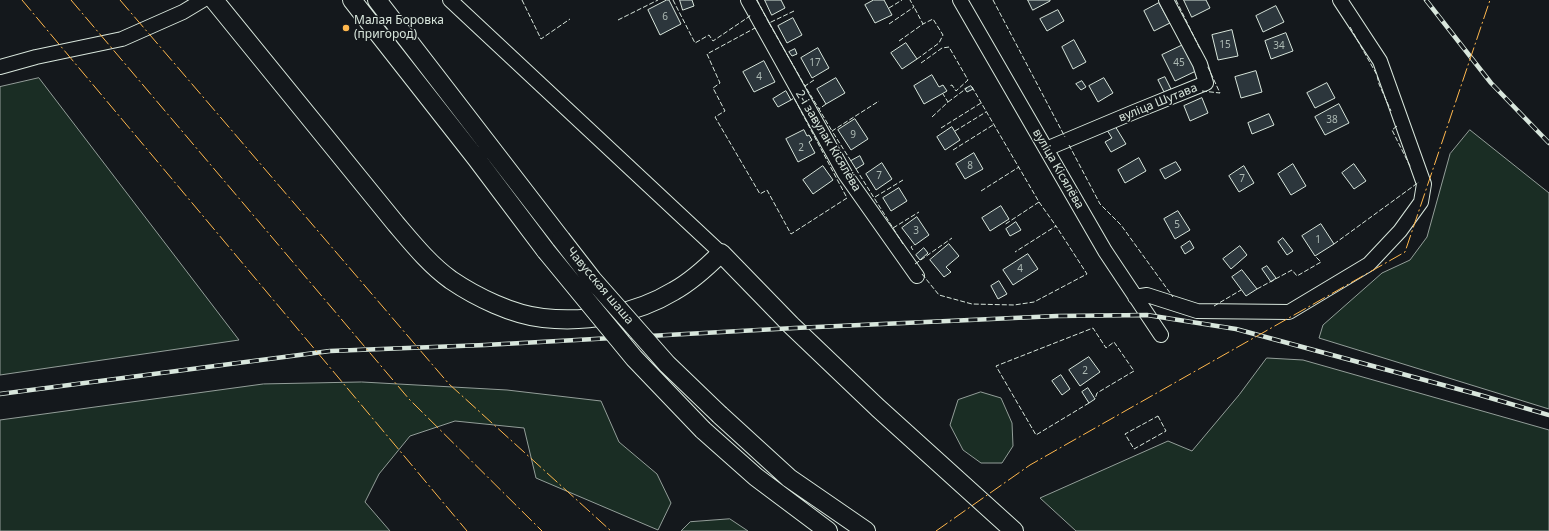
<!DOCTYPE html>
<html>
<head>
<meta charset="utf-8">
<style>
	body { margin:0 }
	canvas { display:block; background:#14181c }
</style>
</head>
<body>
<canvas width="1549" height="531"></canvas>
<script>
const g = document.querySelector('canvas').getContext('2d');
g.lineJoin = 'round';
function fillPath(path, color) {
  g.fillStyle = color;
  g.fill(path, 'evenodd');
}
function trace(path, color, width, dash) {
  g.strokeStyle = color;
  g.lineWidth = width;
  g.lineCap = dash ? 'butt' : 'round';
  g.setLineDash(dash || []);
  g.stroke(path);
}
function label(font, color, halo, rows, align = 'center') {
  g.font = font + ' "Noto Sans",sans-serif';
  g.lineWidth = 3;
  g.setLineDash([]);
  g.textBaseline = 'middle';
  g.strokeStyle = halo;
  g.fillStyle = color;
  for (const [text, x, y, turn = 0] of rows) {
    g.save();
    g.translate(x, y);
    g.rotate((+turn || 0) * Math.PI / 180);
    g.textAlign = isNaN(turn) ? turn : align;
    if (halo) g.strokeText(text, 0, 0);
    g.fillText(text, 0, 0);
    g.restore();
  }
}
const green = new Path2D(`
	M39,78L239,340L0,375V87Z
	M1470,130L1549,193V409L1319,338L1323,325L1382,273L1410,260L1427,237L1450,154Z
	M1267,358L1303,360L1549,430V531H1076L1040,498L1168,441L1192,451L1239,395Z
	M362,382L507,390L601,401L619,442L657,474L671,503L658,530L536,478L524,428L455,421L410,436L379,474L365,502L390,531H0V420L263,384Z
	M981,392L1001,398L1012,423L1013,446L1002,463H981L963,450L950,425L958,400Z
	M730,519L748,531H681L690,522Z`);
const building = new Path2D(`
	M667,0H669L681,24L660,35L648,10Z
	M680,0H692L694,6L683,10Z
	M765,0H781L785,8L772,15Z
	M874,0H884L892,15L875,23L865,5Z
	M1028,0H1050V1L1033,10Z
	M1184,0H1206L1210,8L1192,17Z
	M1159,3L1170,23L1154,31L1144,11Z
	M1276,6L1284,22L1263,32L1256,16Z
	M1058,10L1064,21L1047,31L1040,19Z
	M793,18L802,35L787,43L778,26Z
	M1232,30L1238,56L1218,60L1212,35Z
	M1286,33L1293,51L1271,59L1265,41Z
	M1074,40L1086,62L1073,69L1062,47Z
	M906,43L917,59L902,69L891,53Z
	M1183,45L1196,71L1175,81L1162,55Z
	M818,48L829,68L812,78L801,58Z
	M795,49L797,54L792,56L789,52Z
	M764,61L775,82L754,92L743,72Z
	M1256,71L1262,92L1241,98L1235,77Z
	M932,75L939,87L943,85L947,91L924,104L914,86Z
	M1165,77L1171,89L1164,92L1158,80Z
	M836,78L845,93L826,104L817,89Z
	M1104,78L1113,93L1098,102L1089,86Z
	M1082,81L1086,87L1081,90L1076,84Z
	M1327,83L1335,98L1315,108L1307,93Z
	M971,86L973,89L967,92L965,89Z
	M786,91L791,100L778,107L773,99Z
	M1202,98L1208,113L1190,121L1184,106Z
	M1339,104L1349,123L1325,135L1315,117Z
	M1269,114L1274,125L1252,134L1248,123Z
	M855,119L868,139L851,150L838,130Z
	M1115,126L1126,144L1111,152L1105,142L1112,138L1107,130Z
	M952,127L960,140L945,150L937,137Z
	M804,130L807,136L809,135L812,140L809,142L815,153L798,162L786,139Z
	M974,153L983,169L965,179L956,164Z
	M860,156L864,164L856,169L851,161Z
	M1139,158L1146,171L1125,183L1118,170Z
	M1176,162L1181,170L1165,179L1160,170Z
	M882,163L892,179L876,190L866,174Z
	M1293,164L1306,186L1291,195L1278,174Z
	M1354,164L1366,181L1354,189L1342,173Z
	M823,166L833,180L813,194L803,180Z
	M1244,166L1254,183L1239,192L1229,176Z
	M899,188L907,201L891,211L883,198Z
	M1001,206L1009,219L990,231L982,218Z
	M1178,211L1190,230L1175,239L1164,219Z
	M917,217L929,235L915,245L902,228Z
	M1016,222L1021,230L1010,236L1006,229Z
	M1321,224L1334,244L1315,256L1302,236Z
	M1283,238L1293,251L1287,255L1278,242Z
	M1190,241L1194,248L1185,254L1181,247Z
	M949,244L959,256L946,267L951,272L944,277L930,260Z
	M1240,246L1247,255L1231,269L1223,259Z
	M924,248L928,253L920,260L916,255Z
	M1028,254L1038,269L1013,285L1003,270Z
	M1267,266L1276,278L1271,282L1262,269Z
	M1242,270L1257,289L1246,296L1232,277Z
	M999,281L1007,294L998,299L991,286Z
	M1089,357L1100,372L1080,386L1069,370Z
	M1061,375L1070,389L1062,395L1052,381Z
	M1088,388L1095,399L1089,403L1082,392Z`);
const minor = new Path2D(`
	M450,0L721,253
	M748,0L845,174L917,276
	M960,0L1105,251L1161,335
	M0,67L36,57L122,39L183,12L203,0
	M1046,149L1134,112L1206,83L1200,64L1166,0
	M1135,297L1147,295L1197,311L1289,312L1369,264L1400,231L1421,202L1424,184L1380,61L1340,0`);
const major = new Path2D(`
	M214,0L396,224C413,244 430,265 451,280C476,297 513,315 543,318C587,323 636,314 674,291C692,281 707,267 721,253L791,325L878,408L1014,531
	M352,0L476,158L546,251
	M377,0L561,239
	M720,415L789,478L866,531
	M703,430L756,477L828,531`);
const rail = new Path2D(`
	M1426,0L1491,83L1549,143
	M0,394L330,351L485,345L795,328L1057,316L1147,315L1236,329L1480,395L1549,415`);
const majorBridge = new Path2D(`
	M561,239L592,279L667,364L720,415
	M546,251L634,358L703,430`);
const fence = new Path2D(`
	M522,0L541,39L570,19
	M673,0L695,43L709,35L713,41L750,16L749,14
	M757,0L769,23
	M993,0L1065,137
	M1176,0L1200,49
	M889,8L902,0
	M794,11L769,23L805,86
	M618,20L658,0
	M889,24L914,7L910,0
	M1350,27L1377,75L1379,84L1391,111
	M756,29L755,28L707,54L720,83L713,88L725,111L715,117L760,194L767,190L791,234L847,198L794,98L791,100
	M899,41L923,24L914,7
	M917,59L939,43L943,35L933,19L923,24
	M921,63L942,48L949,47L968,80L956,91L952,85L949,86
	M814,80L805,86L819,109
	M972,87L1039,202L1004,225
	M1202,91L1220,93L1207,65
	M948,102L967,88
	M826,104L819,109L832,131
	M932,117L948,102L943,94
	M1397,126L1392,130L1411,168
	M941,128L981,103
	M955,131L986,112
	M1069,145L1100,204L1121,225L1173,297
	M953,150L993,125
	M851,161L832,131L879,101
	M856,169L903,244
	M981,191L1019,167
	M875,197L903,180
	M1039,202L1056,226
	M893,228L919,212
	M1334,244L1419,182
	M913,250L911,247L914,245
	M915,264L952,238
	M922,274L939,295L972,304L1014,305L1034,302L1087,274L1056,226L1015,252
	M1257,289L1292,270L1297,276L1321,262L1315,256
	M1214,306L1241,290
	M1089,403L1036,435L996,366L1093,328L1106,348L1114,342L1134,371L1097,393L1095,399
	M1158,416L1166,431L1134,449L1125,434Z`);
const power = new Path2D(`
	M22,0L467,531
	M71,0L409,399L542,531
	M120,0L449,384L611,531
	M936,531L1030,465L1405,252L1490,0`);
const markers = [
	[346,28,4,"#ffb74d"]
];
const numberNames = [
	["6",665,17],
	["15",1225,45],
	["34",1279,46],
	["17",815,63],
	["45",1179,63],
	["4",759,77],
	["38",1332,120],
	["9",853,135],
	["2",801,148],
	["8",970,166],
	["7",879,176],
	["7",1242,179],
	["5",1177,225],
	["3",916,231],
	["1",1318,240],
	["4",1020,269],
	["2",1085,371]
];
const poiNames = [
	["Малая Боровка",354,21],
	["(пригород)",354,35]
];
const streetNames = [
	["вуліца Шутава",1158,103,-22],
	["2-і завулак Кісялёва",828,141,59],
	["вуліца Кісялёва",1058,169,60],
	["Чавусская шаша",600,286,50]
];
fillPath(green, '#1a2d24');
trace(green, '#939e99', 1);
fillPath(building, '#2c363c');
trace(building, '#d8e6dc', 1);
trace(minor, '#d8e6dc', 16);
trace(major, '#d8e6dc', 20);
trace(minor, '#14181c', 14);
trace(major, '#14181c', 18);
trace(rail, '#d8e6dc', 4.5);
trace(rail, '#14181c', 3, [9]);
trace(majorBridge, '#d8e6dc', 20, []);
trace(majorBridge, '#14181c', 18);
trace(fence, '#d8e6dc', 1, [5, 2]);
trace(power, '#ffb74d', 1, [14, 3, 2, 3]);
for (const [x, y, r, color] of markers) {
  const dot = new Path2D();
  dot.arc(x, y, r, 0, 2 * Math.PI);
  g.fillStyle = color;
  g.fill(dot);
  trace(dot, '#14181c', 1.5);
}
label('10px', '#adbab4', null, numberNames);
label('12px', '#d8e6dc', '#14181c', poiNames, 'left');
label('12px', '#d8e6dc', '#14181c', streetNames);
</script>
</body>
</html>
